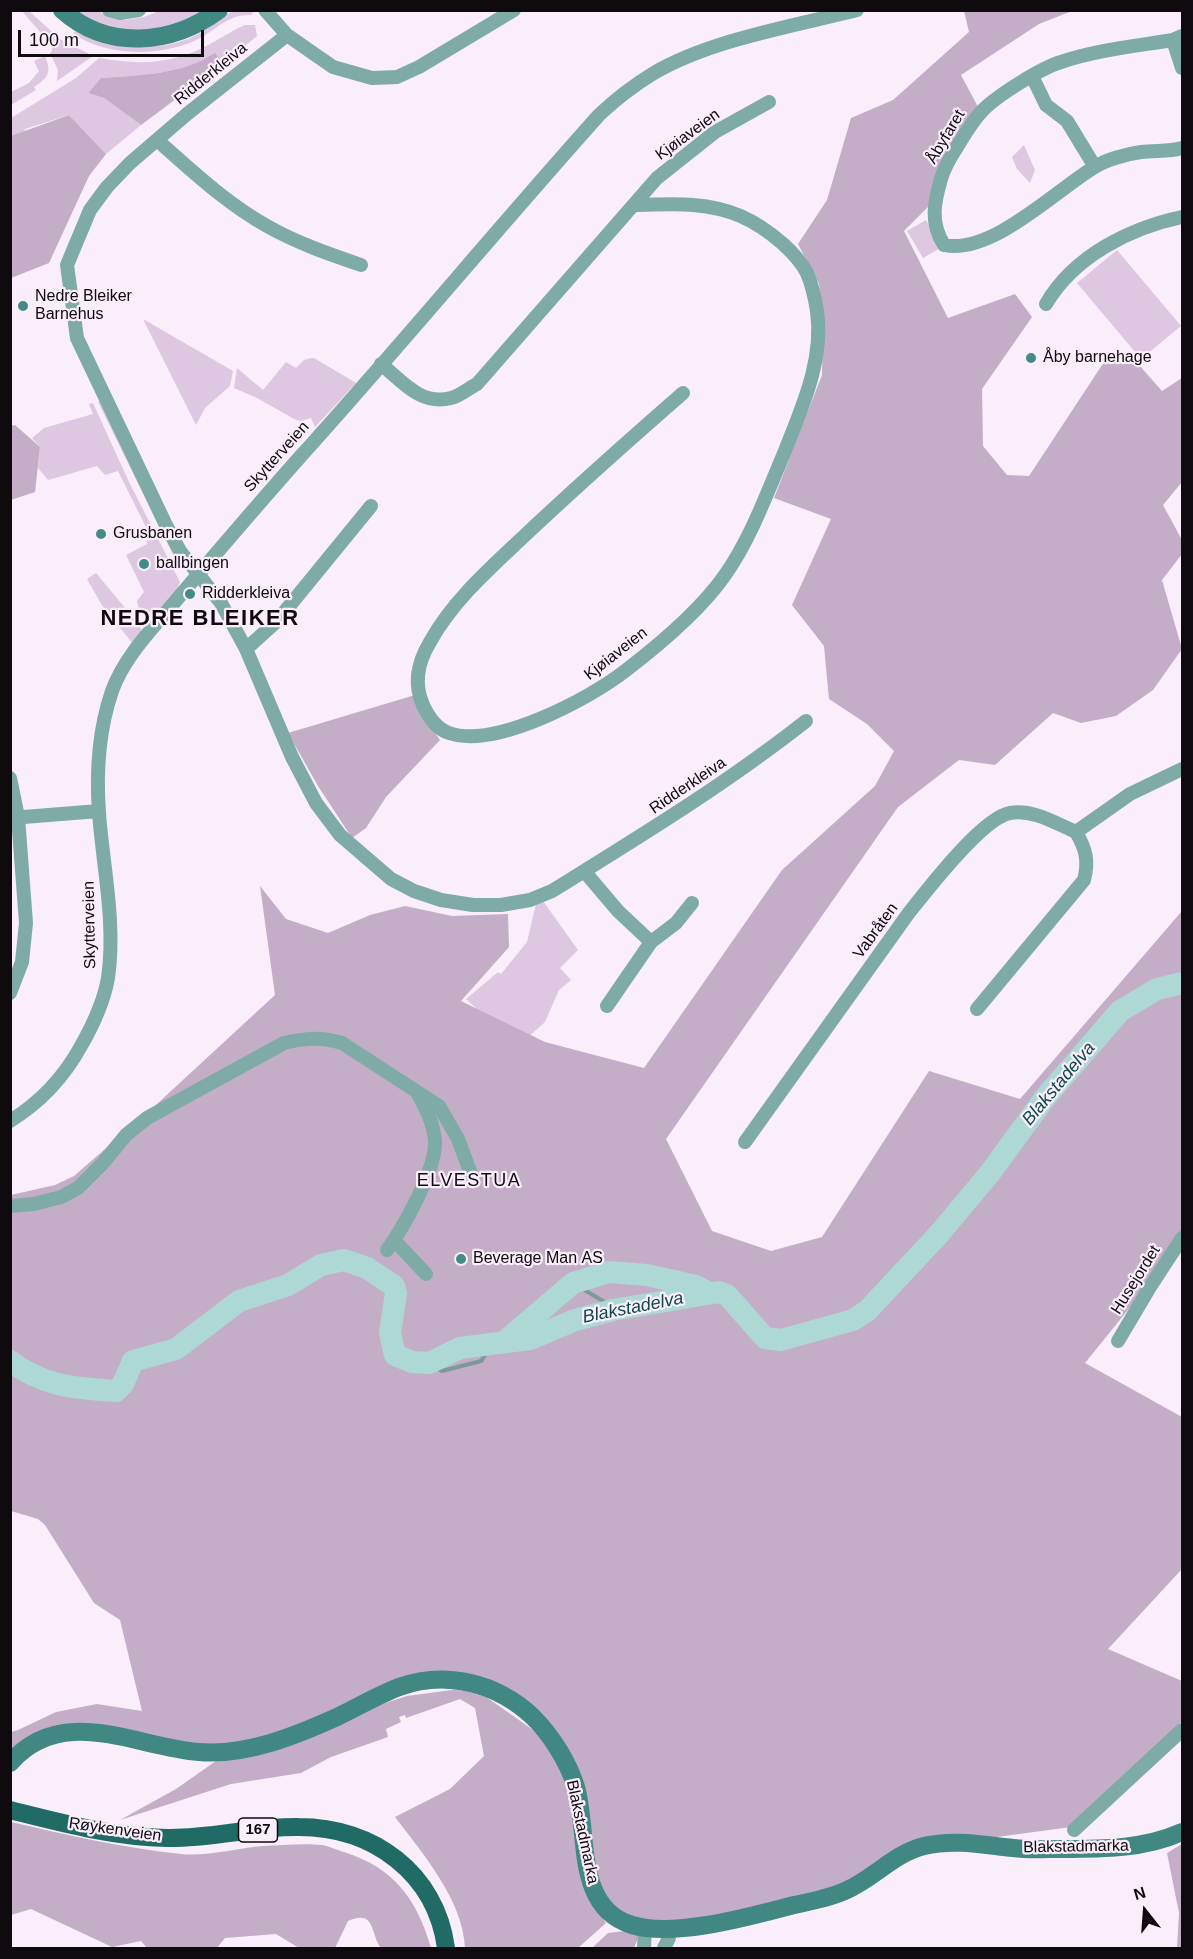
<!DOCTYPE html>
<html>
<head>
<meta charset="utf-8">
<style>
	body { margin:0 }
	#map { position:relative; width:1193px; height:1959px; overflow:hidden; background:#f9eefa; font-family:Helvetica,sans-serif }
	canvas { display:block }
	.frame { position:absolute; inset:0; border:12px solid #0e0a0e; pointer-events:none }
	.north { position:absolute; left:1115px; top:1881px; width:60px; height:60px; -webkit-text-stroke:4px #f9eefa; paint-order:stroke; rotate:343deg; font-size:16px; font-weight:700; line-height:24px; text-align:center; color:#0e0a0e }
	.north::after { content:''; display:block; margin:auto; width:21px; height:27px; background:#0e0a0e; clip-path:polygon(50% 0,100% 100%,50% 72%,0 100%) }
	.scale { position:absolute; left:18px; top:30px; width:186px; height:27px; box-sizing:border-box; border:3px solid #0e0a0e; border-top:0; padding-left:8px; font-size:18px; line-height:21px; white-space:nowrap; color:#0e0a0e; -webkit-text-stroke:4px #f9eefa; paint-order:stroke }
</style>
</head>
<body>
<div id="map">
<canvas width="1193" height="1959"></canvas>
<div class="frame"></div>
<div class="north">N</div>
<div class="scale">100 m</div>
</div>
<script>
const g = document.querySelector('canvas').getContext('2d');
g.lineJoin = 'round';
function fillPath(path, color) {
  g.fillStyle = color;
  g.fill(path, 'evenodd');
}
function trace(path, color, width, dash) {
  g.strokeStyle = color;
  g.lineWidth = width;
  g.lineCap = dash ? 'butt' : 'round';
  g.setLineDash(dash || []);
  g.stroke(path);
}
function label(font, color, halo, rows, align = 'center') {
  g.font = font + ' Helvetica,sans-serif';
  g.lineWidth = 4.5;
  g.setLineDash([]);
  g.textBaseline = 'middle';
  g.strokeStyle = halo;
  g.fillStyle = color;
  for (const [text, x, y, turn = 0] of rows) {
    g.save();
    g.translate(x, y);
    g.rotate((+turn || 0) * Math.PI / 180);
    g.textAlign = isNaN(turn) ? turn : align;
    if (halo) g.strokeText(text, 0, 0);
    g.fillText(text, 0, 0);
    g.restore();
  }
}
const green = new Path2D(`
	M201,10L205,12L171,28L126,32L95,23L75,11H98L107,16L125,20L144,17L159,11Z
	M22,11H29L60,39L93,56L57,81L58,70L50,53L52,51V46Z
	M232,11H250L253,13L251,15C230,14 219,27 202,37C166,57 106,58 73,33L76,30C121,43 157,58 202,32C212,26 222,17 232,11Z
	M245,25H255L257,36L223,64L215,54C181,75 140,75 101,78L88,93L104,98L141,125L106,154L69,115L25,129L23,136L11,146V118L76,78L99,58C141,65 173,65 212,43C223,37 233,30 245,25Z
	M45,56C52,72 48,78 34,87L36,90L11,105V92L29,83L39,71L34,61Z
	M1024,145L1035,170L1030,183L1017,169L1012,157Z
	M926,220L942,247L923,258L907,231Z
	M1117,250L1181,326L1141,359L1077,283Z
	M143,319L233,371L230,386L205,408L196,425Z
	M311,358H314L356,383L315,427L311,418L301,421L296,420L257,398L234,388L237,368L263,390L286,362L296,368L304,360Z
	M100,401L176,557V561L98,402Z
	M93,403L129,482L180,582L176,592L151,620L139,610L137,601L144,592L126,555L147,544L149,533L118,471L105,475L97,466L48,480L38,468L40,447L32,438L44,428L93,414L89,404Z
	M96,573L141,627V636L134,645L103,607L87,579Z
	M543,901L578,950L560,968L571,980L559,990L545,1022L518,1046L466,999L498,972L501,974L527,942L536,904Z`);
const forest = new Path2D(`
	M964,11H1072L1039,24L961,75L978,107L930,205L904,231L948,318L1015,294L1032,317L982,389L983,446L1007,475L1029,476L1106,359L1132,357L1162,391L1182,378V482L1163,505L1182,540V554L1162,580L1182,649L1153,690L1116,716L1081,723L1053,713L995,765L959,760L898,807L666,1139L712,1231L771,1251L822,1237L929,1071L1020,1099L1182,911V1243L1085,1363L1182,1417V1569L1108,1649L1182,1681V1721L1071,1827L938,1845L817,1899L676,1930L606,1911L560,1749L504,1697L431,1686L335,1717L227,1747L83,1731L11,1763V1732L18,1730L56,1712L97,1704L142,1711L120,1620L94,1603L45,1525L38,1519L11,1511V1195L55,1185L74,1176L158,1103L275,995L260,886L286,919L328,933L370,915L405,906L452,916L508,914L509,947L461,1001L545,1042L644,1068L782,870L875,786L894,751L867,724L829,699L824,646L792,605L831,519L774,498L822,375L823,317L819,284L798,244L827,200L851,118L893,100L969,32Z
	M215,53L223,64L141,125L104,98L88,93L101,78C139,75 182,75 215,53Z
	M69,115L106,154L89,176L49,263L11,278V136Z
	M15,425L40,447L35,492L11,500V426Z
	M415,695L419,709L440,740L386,797L366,828L352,838L318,786L288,733Z
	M459,1689L486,1697L512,1715L533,1730L552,1751L568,1788L589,1897L606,1923L578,1948H465C463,1900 423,1854 395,1817L450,1789L484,1756L475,1708L460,1699L406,1718L405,1715L399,1717L401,1722L386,1729L388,1737L331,1757L301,1773L231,1784L120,1820L176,1789L226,1754L407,1696Z
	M11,1822C67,1835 124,1848 181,1854C205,1857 238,1848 263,1846C281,1845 304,1843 322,1845C329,1846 337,1850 344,1852C394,1868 417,1899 431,1948H381C370,1934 376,1909 348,1921L335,1948H299L276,1934L225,1938L217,1948H147L141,1941L112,1947L31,1909L11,1915Z
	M1182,1844V1948H1177L1179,1913L1167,1853Z
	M625,1931L639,1936L634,1948H592L608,1933Z`);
const stream = new Path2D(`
	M573,1283L616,1309
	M429,1363L442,1371L481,1361L492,1345`);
const river = new Path2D(`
	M504,1342L573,1283L609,1272L647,1275L696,1286L707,1292
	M10,1361C44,1387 76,1388 116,1391L123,1384L133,1361L176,1349L239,1301L288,1285L321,1265L344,1260L367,1268L394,1286L396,1293L390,1333L395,1355L412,1362L429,1363L460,1348L530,1339L575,1320L613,1310L719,1292L727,1295L765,1338L781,1340L853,1320L867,1311L939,1234L990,1173L1044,1099L1120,1011L1157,989L1182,983`);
const street = new Path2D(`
	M109,10L120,13L139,10
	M265,10L287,35L333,67L372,78L397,77L419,67L514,10
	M287,35L187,114L130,163L107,187L90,210L67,265L77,338L165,523L180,551L221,603L246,649L292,757L316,803L340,835L391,879L414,891L441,900L473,905H501L530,900L552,891C639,837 726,784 806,721
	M1182,36L1173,40C1136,46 1097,50 1061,62C1041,68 998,95 983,110C975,118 968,129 962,139C954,152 945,164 941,179C934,203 930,223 944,245C991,255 1054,192 1093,168C1105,160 1126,154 1141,152C1155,150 1169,152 1182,148
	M1173,40L1182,68
	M1032,76L1046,105L1067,121L1095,167
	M157,140C192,171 226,203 267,226C297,243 329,254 361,265
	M634,205C653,205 674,203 693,205C730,208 754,219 782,243C792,252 801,261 807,273C812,285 815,298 817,311C824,360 802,407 785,451C767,493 751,538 725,575C700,611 659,645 625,671C589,699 495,749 449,733C437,729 428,716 423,705C413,683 418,662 430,642C452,602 488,570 521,539C574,489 628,441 683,393
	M1046,304C1074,256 1130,228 1182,217
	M381,364C403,382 421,406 451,398C460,396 469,388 477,384L657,178L715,132L769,102
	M246,649L277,621L371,506
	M10,778L18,817L26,923L22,962L10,993
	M11,818L99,811
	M584,871L618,911L651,942
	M607,1006L651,942L676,923L692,903
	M977,1009L1084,880C1089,861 1086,849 1076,832L1130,794L1182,769
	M10,1121C41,1102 64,1077 81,1046C93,1025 104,1001 108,978C116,923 103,867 99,813C96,772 99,729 112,691C125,655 155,626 179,597C219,550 259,503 300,457C401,345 498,228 599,115C616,99 634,85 654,73C710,40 794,26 857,10
	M745,1142L908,914C927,890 982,818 1010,813C1033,809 1055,823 1076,832
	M10,1206L34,1204L61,1197L78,1188L103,1163L126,1135L147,1118L284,1043C305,1038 321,1037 342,1043L439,1106L458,1139L471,1174
	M394,1240C408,1218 436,1168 435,1142C434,1124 426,1109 418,1094
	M387,1250L394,1240L426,1274
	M1118,1341L1150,1287L1182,1238
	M1074,1830L1182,1730
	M644,1948L645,1928
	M664,1948L669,1938`);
const secondary = new Path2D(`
	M62,10C108,51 172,45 219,10
	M10,1763C62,1703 135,1747 199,1752C246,1756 295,1736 337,1717C358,1707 378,1695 399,1687C446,1670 497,1683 533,1717C552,1736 568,1762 576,1787C589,1832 574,1908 632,1925C675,1938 751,1916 794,1905C812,1901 831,1898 847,1890C874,1878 895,1853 924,1846C955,1839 983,1845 1013,1848C1029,1850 1045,1849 1061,1849C1103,1849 1144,1849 1182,1832`);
const primary = new Path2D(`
	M10,1810C62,1823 114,1837 167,1838C211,1839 255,1826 299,1827C373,1827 436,1873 446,1948`);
const markers = [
	[23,306,6,"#448b85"],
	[1031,358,6,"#448b85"],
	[101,534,6,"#448b85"],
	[144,564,6,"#448b85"],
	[190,594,6,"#448b85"],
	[461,1259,6,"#448b85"]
];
const shields = [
	[258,1830,39]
];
const shieldNames = [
	["167",258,1830]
];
const streetNames = [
	["Ridderkleiva",211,74,-39],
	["Kjøiaveien",688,135,-36],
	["Åbyfaret",946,137,-59],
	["Skytterveien",277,457,-48],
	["Kjøiaveien",616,654,-38],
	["Ridderkleiva",688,786,-34],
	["Skytterveien",90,925,-91],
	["Vabråten",876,931,-54],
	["Husejordet",1136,1280,-58],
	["Røykenveien",115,1830,8],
	["Blakstadmarka",582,1832,78],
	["Blakstadmarka",1076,1847,-1]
];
const poiNames = [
	["Nedre Bleiker",35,297],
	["Barnehus",35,315],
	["Åby barnehage",1043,358],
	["Grusbanen",113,534],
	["ballbingen",156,564],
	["Ridderkleiva",202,594],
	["Beverage Man AS",473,1259]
];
const waterNames = [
	["Blakstadelva",1059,1084,-50],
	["Blakstadelva",633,1308,-11]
];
const neighbourhoodNames = [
	["ELVESTUA",469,1181]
];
const districtNames = [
	["NEDRE BLEIKER",200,619]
];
fillPath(green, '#dec7e1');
fillPath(forest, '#c4adc7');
trace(stream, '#7d9a99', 4);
trace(river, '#add8d4', 22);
trace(street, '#7faba7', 14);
trace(secondary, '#418882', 18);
trace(primary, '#216b67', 18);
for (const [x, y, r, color] of markers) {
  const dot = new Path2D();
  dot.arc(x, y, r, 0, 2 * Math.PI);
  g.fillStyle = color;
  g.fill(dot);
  trace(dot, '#f9eefa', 2);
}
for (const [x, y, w] of shields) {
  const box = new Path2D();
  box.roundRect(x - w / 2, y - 12, w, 24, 4.5);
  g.fillStyle = '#f9eefa';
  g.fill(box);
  trace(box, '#0e0a0e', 1.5);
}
label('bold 15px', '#0e0a0e', null, shieldNames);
label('16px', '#0e0a0e', '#f9eefa', streetNames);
label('16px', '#0e0a0e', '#f9eefa', poiNames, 'left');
label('italic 18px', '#0b4a47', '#f9eefa', waterNames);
g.letterSpacing = '1.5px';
label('18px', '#0e0a0e', '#f9eefa', neighbourhoodNames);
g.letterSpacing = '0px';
g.letterSpacing = '1.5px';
label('bold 22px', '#0e0a0e', '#f9eefa', districtNames);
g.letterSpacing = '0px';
</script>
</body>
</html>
